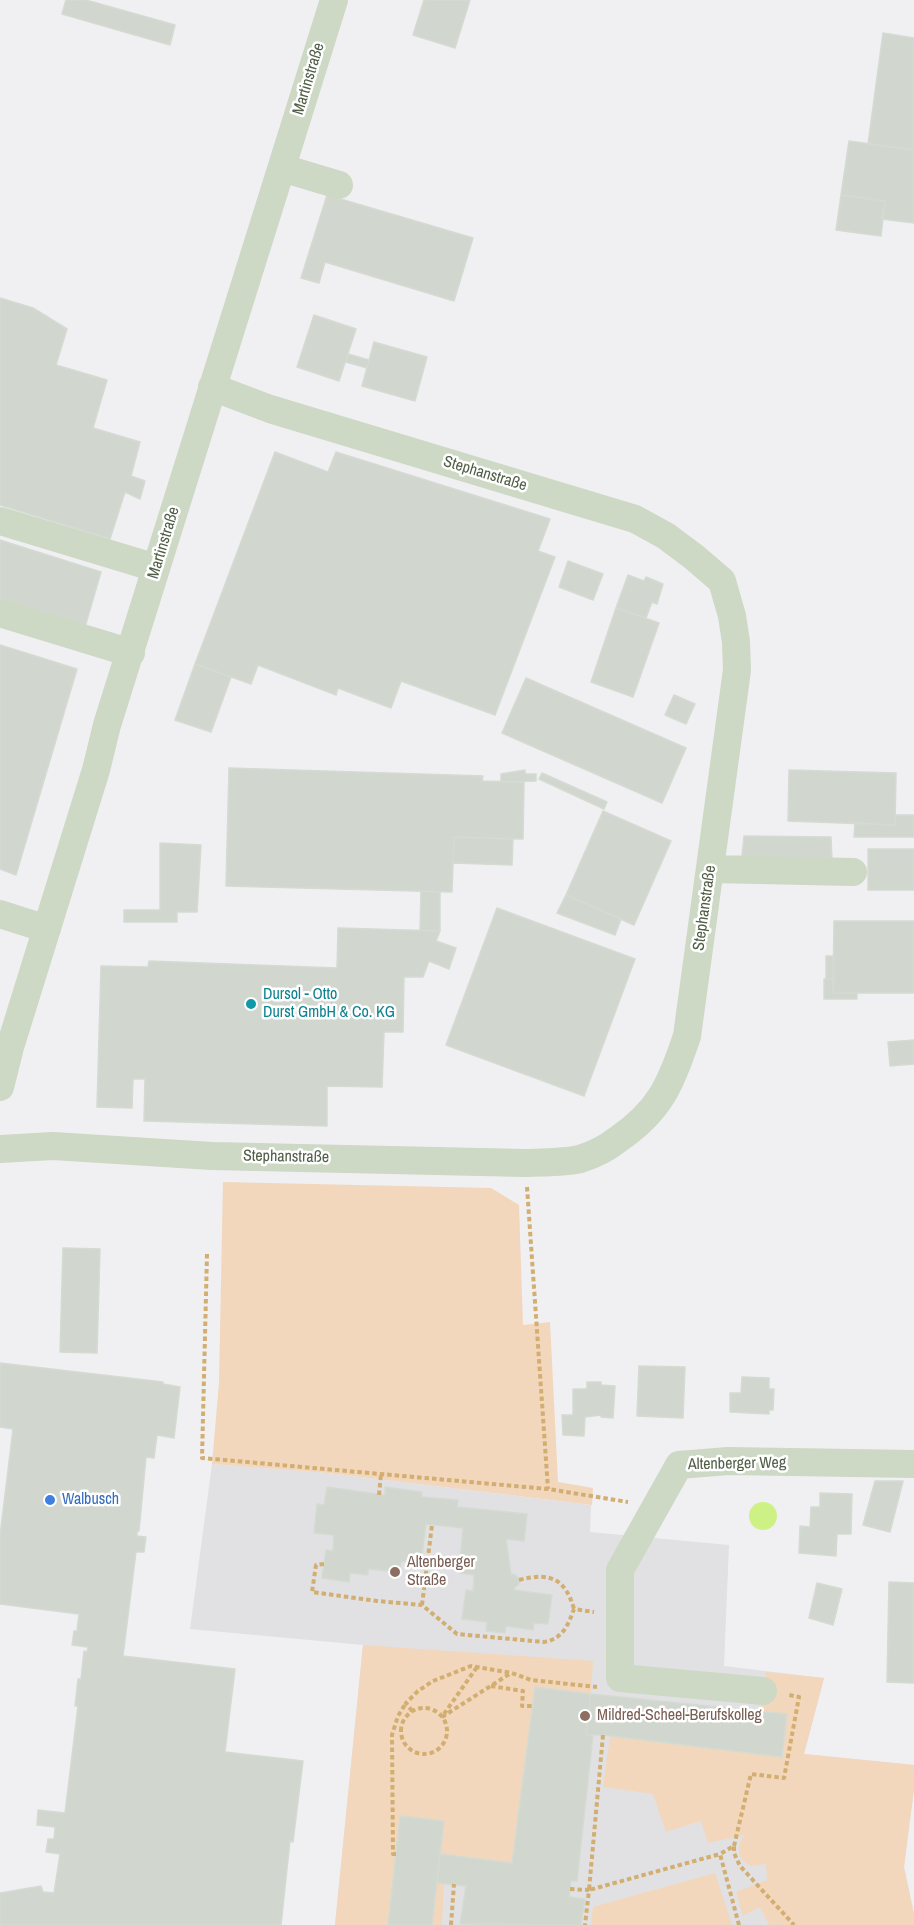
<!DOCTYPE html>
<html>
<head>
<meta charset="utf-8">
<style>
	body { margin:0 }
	canvas { display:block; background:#f0eff2 }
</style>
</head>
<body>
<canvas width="914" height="1925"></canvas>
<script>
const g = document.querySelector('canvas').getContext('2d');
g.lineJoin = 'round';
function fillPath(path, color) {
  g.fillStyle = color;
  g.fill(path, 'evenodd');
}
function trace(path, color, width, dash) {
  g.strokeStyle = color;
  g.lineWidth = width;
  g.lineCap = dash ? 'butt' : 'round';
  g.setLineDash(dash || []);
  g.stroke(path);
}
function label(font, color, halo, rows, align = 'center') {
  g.font = font + ' "Archivo Narrow",sans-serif';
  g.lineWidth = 5;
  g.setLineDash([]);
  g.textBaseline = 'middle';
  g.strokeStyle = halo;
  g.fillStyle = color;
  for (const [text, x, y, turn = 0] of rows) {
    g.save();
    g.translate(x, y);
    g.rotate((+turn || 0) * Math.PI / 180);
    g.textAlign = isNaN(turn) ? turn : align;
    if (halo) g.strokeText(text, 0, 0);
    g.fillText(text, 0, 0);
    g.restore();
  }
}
const education = new Path2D(`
	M212,1464L328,1473L591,1505L590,1532L729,1545L724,1666L824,1678L804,1754L914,1765V1789L904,1867L914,1914V1925H335L363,1645L190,1629Z`);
const green = new Path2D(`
	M223,1182L491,1188L519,1205L523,1325L550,1322L558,1482L593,1488L592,1505L328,1473L212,1464L219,1383Z
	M363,1645L593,1661L591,1694L535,1687L512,1863L440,1854L444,1821L400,1817L388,1925H335Z
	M766,1672L824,1678L804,1754L914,1765V1789L904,1867L914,1914V1925H769L760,1907L743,1916L736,1892L767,1880L766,1863C744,1873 732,1853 744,1835L708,1843L701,1821L666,1832L653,1794L603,1787L610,1736L781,1757L787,1714L761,1711Z
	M715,1873L732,1925H591L593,1907Z
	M437,1883H444L442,1925H432Z`);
const water = new Path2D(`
	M749 1516a14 14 0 1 1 28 0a14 14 0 1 1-28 0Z`);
const building = new Path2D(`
	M66,0H86L175,25L170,45L62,14Z
	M424,0H470L455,48L413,35Z
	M883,33L914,38V150L868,144Z
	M849,141L914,150V223L882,219L885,201L841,195Z
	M327,195L473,238L454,301L325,262L319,283L301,278Z
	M841,195L885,201L881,236L836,230Z
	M0,298L33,308L67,329L56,365L107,380L93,428L140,442L131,476L145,481L140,499L125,492L110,539L0,505Z
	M314,315L356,329L339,381L297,367Z
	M374,342L427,357L415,401L362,386Z
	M348,354L369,360L367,368L346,362Z
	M275,452L328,472L336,452L550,519L538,551L555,557L495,715L401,681L391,708L338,688L336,695L258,665L251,684L195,664Z
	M0,540L101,572L85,627L0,600Z
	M568,561L603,574L593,600L559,587Z
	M628,575L644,581L646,577L663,584L657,604L652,602L646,618L616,608Z
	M616,608L659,623L633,697L591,682Z
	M0,645L77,669L16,875L0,869Z
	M195,664L231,677L211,732L175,720Z
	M526,678L686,748L662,803L502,733Z
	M674,695L695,704L686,724L665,715Z
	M229,768L483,776L482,781L524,782L523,839L454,837L452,892L226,886Z
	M525,770V774H536V781L501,782V774Z
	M789,770L896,773L895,825L788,821Z
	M542,773L607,802L604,809L539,779Z
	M603,811L671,841L634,925L566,895Z
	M895,815H914V837H854L855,823L895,825Z
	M744,836L831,837L832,861L742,856Z
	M454,837L513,839L512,865L453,863Z
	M160,843L201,845L197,912H177V922H124V910H160Z
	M868,849H914V890H868Z
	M421,891L440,892V931L420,930Z
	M566,895L621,919L615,935L557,913Z
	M497,908L635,959L584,1096L446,1045Z
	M834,921H914V993H833Z
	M338,928L440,931L436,941L456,948L449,969L429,961L423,977H404L403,1032H384L382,1087L327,1086V1126L144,1121L145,1079H133L132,1108L97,1107L101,966L148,967L149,961L337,968Z
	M826,956H833L834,979H826Z
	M824,979H834L833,993H857V999H824Z
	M914,1040V1064L890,1066L888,1042Z
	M63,1248L100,1249L97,1353L60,1352Z
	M0,1363L163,1382V1384L180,1387L174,1438L157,1435L154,1458L146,1457L139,1531L137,1532V1536L146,1537L144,1552H136L123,1656L235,1669L225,1752L303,1761L293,1842L290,1841L281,1925H0V1893L41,1886L43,1892L54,1893L60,1854L46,1852L48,1839H54L55,1827L37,1825L38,1810L65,1813L78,1706H75L78,1679H81L84,1651L87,1652L88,1647L72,1645L74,1631H77L79,1614L0,1604V1536L13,1429L0,1427Z
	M639,1366L685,1367L683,1418L637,1416Z
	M742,1377L769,1378V1389H774L773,1410H769V1414L730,1412V1393H741Z
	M587,1382H601V1385L615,1386L613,1418L601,1417V1415L585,1417L584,1436L563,1435L562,1415H573V1389H587Z
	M875,1481H903L890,1532L863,1525Z
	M327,1487L385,1495V1487L422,1492V1497L458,1500L457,1507L527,1514L524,1541L506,1539L511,1574L516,1575L519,1580V1584L514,1588V1590L552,1595L548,1624L534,1623L533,1630L506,1626L505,1633L486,1631L487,1622L462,1619L466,1590L473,1591L474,1575L459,1573L463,1528L426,1524L421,1563L401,1561L399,1572L368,1569V1575L350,1573L349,1582L322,1578L326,1550L333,1551L334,1535L314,1533L317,1504L324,1505Z
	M820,1493L852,1494L851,1534H837L836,1556L799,1553L800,1526L810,1527L811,1507H820Z
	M889,1582L914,1583V1683L887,1682Z
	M817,1583L842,1589L833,1625L809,1618Z
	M535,1687L591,1694L586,1735H593L577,1881H571L569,1897L585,1899L581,1925L460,1924L466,1886L437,1883L440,1854L512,1863Z
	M591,1694L787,1714L782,1757L603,1735H586Z
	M400,1816L444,1821L432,1925H388Z`);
const path = new Path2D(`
	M527,1187L548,1489
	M207,1254L202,1458L548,1489L628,1502
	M379,1495L381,1474
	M324,1564L316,1565L312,1592L377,1601L422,1605L457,1634L544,1642C563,1639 568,1625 574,1609L594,1612
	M519,1580C550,1572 565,1578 574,1609
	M422,1605L432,1525
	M491,1686L523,1691L522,1706H532
	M401 1731a23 23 0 1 1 46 0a23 23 0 1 1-46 0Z
	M412,1711L406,1703L418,1691L433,1681L471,1666L512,1673L531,1680L597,1687
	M444,1714L477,1667
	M442,1717L511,1673
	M603,1735L589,1890L720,1854
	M734,1846L751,1774L784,1778L799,1697L789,1695
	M396,1854H393L392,1735L398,1716L406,1703
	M570,1889L589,1890L585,1925
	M451,1925L454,1884
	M739,1925L720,1854L734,1846V1853L740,1866L794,1925`);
const minor = new Path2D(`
	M282,168L339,185
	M0,521L156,568
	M0,613L131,653
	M711,869L853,872
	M0,914L47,929
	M0,1087L10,1047L96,770L107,725L334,0
	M0,1149L53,1146L212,1156L525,1163C544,1162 563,1163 580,1159C593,1155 607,1148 617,1140C660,1111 671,1084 687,1036L737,670L736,642L732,616L722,581L694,557L666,536L635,519L270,409L212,387
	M763,1691L620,1678V1570L679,1465L728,1461L914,1464`);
const markers = [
	[251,1004,6,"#0f9aa8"],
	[50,1500,6,"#3f7fe0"],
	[395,1572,6,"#8d6e63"],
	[585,1716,6,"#8d6e63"]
];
const streetNames = [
	["Martinstraße",309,79,-73],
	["Stephanstraße",485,474,17],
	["Martinstraße",164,543,-73],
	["Stephanstraße",705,908,-82],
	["Stephanstraße",286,1157,1],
	["Altenberger Weg",737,1464,-1]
];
const cultureNames = [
	["Dursol - Otto",263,995],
	["Durst GmbH & Co. KG",263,1013]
];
const shopNames = [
	["Walbusch",62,1500]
];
const educationNames = [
	["Altenberger",407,1563],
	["Straße",407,1581],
	["Mildred-Scheel-Berufskolleg",597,1716]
];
fillPath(education, '#e1e1e3');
fillPath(green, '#f2d7bc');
fillPath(water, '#cef186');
fillPath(building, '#d1d7ce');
trace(building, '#d4dbd3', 1.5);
trace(path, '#d2ae71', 4, [4.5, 3]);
trace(minor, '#cdd8c5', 28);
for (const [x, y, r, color] of markers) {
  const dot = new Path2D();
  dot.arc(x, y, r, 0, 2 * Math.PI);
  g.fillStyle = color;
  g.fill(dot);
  trace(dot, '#fff', 2);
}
label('16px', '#505e46', '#fff', streetNames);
label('16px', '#0d838f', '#fff', cultureNames, 'left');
label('16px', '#366cbe', '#fff', shopNames, 'left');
label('16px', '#785e54', '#fff', educationNames, 'left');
</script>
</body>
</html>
